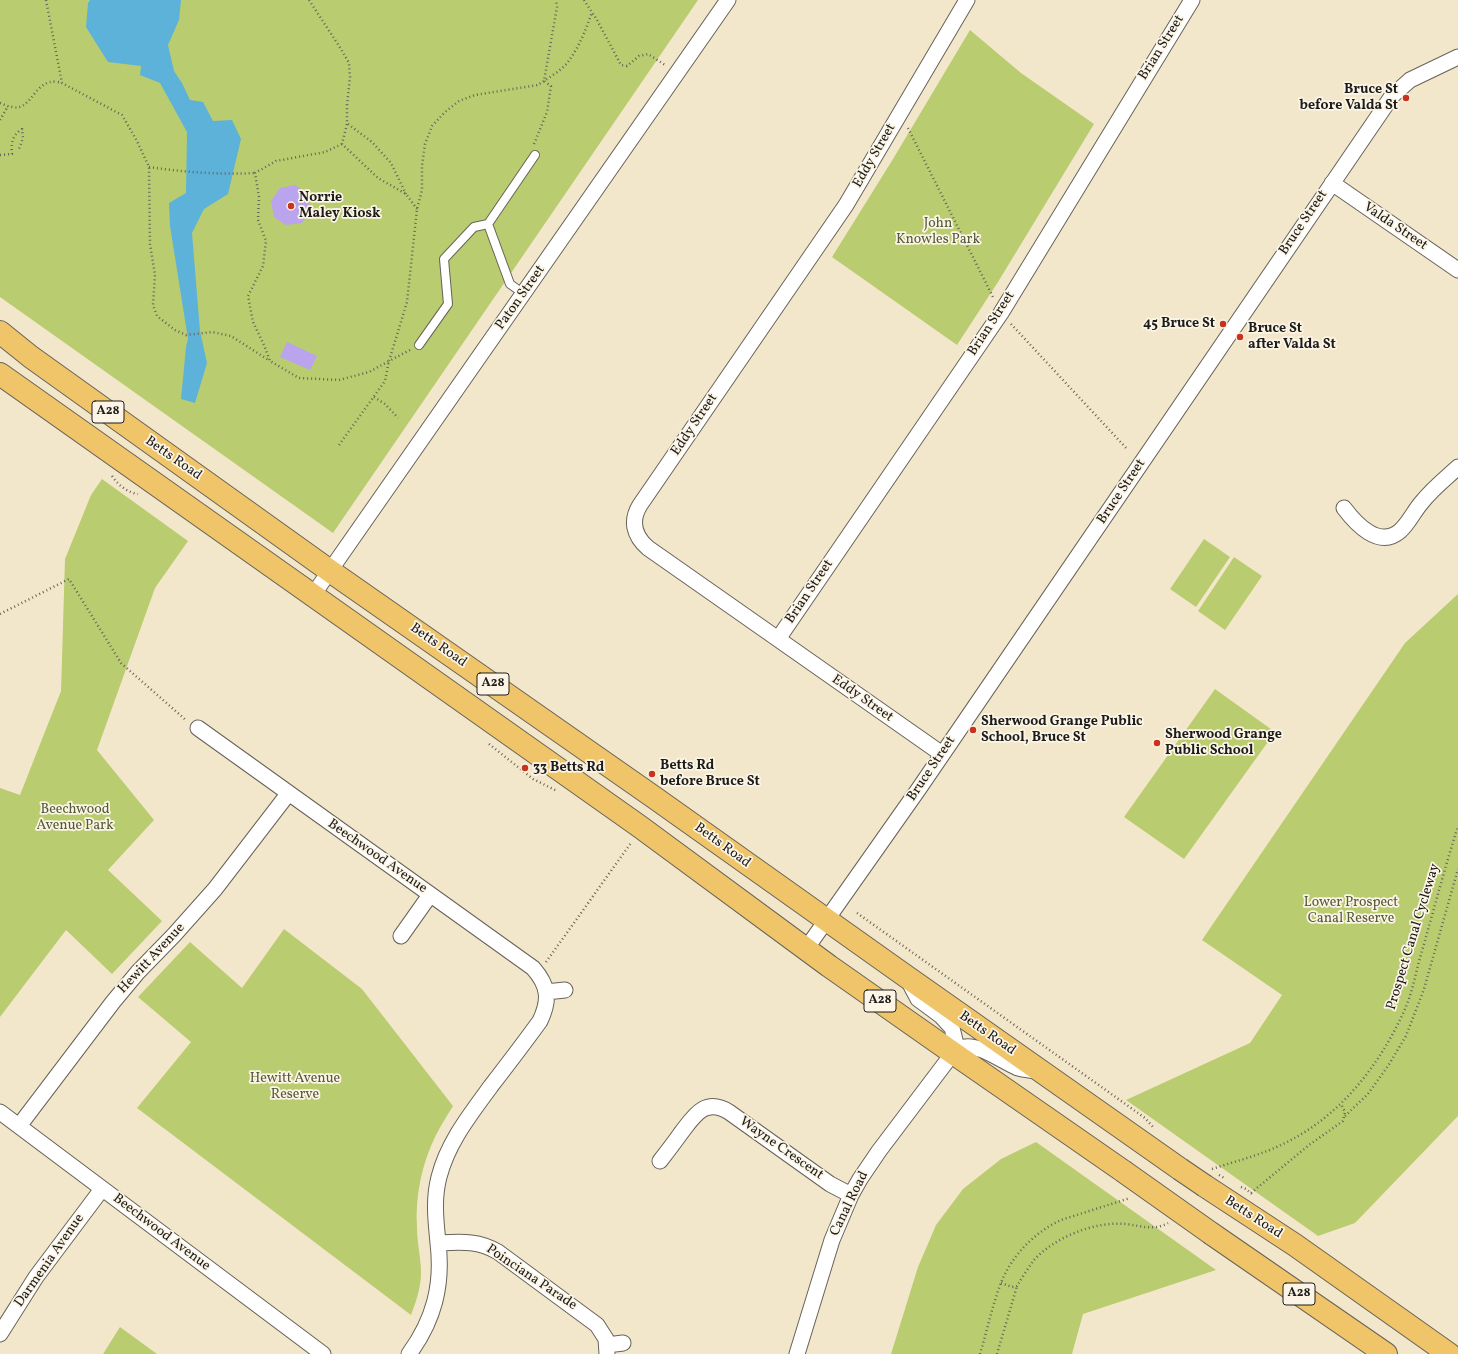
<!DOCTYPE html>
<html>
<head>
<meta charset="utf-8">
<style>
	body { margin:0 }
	canvas { display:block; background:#f3e7cb }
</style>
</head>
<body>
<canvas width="1458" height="1354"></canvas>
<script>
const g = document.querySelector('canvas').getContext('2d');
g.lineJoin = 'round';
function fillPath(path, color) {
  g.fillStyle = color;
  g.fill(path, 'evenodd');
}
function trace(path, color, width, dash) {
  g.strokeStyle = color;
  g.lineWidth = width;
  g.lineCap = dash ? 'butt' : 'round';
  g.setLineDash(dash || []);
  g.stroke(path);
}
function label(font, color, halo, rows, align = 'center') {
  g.font = font + ' Vollkorn,serif';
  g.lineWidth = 3.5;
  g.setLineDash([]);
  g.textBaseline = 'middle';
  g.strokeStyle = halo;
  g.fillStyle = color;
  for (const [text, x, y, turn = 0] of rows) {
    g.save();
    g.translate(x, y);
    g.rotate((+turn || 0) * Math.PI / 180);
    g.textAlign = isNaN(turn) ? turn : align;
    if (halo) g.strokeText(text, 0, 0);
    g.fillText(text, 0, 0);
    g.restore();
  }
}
const green = new Path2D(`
	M0,0H698L333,533L0,297Z
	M970,30L1021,73L1094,124L998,282L957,345L832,257L893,159Z
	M102,479L188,541L155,588L97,750L154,820L108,870L162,921L112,974L66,930L0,1017V788L20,795L61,691L65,559L91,495Z
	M1204,539L1230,557L1196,607L1170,589Z
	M1234,557L1262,576L1225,630L1198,611Z
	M1458,594V1116L1355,1223L1318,1236L1126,1100L1250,1043L1282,995L1202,940L1405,643Z
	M1215,689L1275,732L1184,859L1124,817Z
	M284,929L362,989L453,1106C447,1116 441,1125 436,1135C422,1163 415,1196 417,1227C417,1243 421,1258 421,1273C421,1287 416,1302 411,1315L137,1108L191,1042L138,997L190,942L242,988Z
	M1036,1142L1216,1270L1083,1314L1072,1354H891L918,1267L936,1225L963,1189L1001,1159Z
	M120,1327L157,1354H103Z`);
const water = new Path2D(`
	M90,0H181L179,20L168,45L174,71L182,83L190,100L203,102L213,121L232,120L241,139L228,194L204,209L192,233L200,331L207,363L195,403L181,399L186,347L188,339L170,226L169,203L186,193L187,132L160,83L140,75L141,66L108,62L86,27L88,3Z`);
const building = new Path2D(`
	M295,185L308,194L311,210L302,223L286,225L274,217L271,201L280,188Z
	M287,342L317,356L310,370L280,357Z`);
const path = new Path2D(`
	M46,0L62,83L122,115L137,141L149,167L150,244L155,275L153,305L157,316L175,330L186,335L212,332L231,336L270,361
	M309,0L341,49L349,63L350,77L347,105V124L342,144L378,178L406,194L417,209
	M584,0L597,20L621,65L627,66L639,56L648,54L665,65
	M0,103C4,104 8,107 12,107C30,111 33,86 50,82C53,81 59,82 62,83
	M0,120L8,106
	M348,124L372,142L391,163L406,194
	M908,128L994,299
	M534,144L547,112L551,86L544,81L557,7L556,0
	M0,155L12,154C11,144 12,135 22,129L23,138L19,149
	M149,167C184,172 219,175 255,173
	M1011,324L1128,450
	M410,350L389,361L407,302L417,209L422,190V166L425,144L432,126L445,112L459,101L475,95L538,85C548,78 561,71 568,62C579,47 586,30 592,12
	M374,397L385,404L398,418
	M339,445L385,381L389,361L369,372L339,380L299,378L270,361L264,345L253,322L248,296L263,266L266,241L258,220L259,197L255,173L276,161L325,152L342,144
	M112,476C119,486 127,492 138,494
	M0,614L69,579L121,663L187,721
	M489,744L533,779L557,791
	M857,913L1131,1108L1145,1118L1153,1127
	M546,962L631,843
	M1345,1116L1368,1094L1388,1066L1406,1036L1424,989L1458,869
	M1212,1169C1236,1161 1261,1155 1283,1144C1340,1117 1380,1065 1405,1009C1413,991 1416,970 1422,951C1434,909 1445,867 1458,826
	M1241,1187L1246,1189L1252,1194
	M1251,1193L1309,1145L1343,1121L1345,1112L1341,1104
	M1001,1283L1012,1287L1017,1286C1022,1278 1028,1268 1034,1260C1055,1237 1095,1221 1126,1224C1142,1226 1153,1231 1168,1223
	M980,1354C987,1331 992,1306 1001,1283C1011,1256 1035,1232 1061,1220L1130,1198
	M997,1354L1017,1286`);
const service = new Path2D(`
	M524,294L510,284L488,224L535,155
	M419,345L448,304L444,259L474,227L488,224`);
const minor = new Path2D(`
	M1332,183L1458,270
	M1344,508C1356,524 1379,549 1400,531C1409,523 1414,511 1422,502C1432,489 1446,478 1458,467
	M313,595L728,0
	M778,639L1001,313L1192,0
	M198,728L533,968C549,986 550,1000 540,1021C524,1043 508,1064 491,1086C470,1115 448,1142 439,1177C433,1200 436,1221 438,1243C443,1285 434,1320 409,1354
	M942,754L648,548C634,536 630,521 640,505L846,205L967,0
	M401,936L430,895
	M806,949L918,790L1392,96L1410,80L1458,57
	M908,980L918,999L941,1016L952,1028L955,1040L953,1053
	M546,992L565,990
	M0,1112L323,1354
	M19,1126L113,1002L138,972L174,935L215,889L288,794
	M660,1161C667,1152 674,1143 681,1133C694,1116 705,1097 729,1112L830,1184L851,1195
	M438,1243C460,1242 478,1240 498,1252L597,1325L606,1339L607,1354
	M0,1334L36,1277L102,1189
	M607,1345L623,1343
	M797,1354L832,1240L851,1195L860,1179L879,1151L953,1053C956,1051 959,1048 964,1047C980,1044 1003,1062 1018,1068C1024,1070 1031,1070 1037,1071`);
const trunk = new Path2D(`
	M0,332L31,357L330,571L655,798L907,977L1180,1169
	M0,374L639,826L829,966L953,1053L1123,1171
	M1205,1186L1295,1245L1449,1354
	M1212,1234L1386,1354`);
const pathBridge = new Path2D(`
	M1219,1175L1226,1179`);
const trunkBridge = new Path2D(`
	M1180,1169L1205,1186
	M1123,1171L1212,1234`);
const markers = [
	[1406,98,4,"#c8321e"],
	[291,206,4,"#c8321e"],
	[1223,324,4,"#c8321e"],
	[1240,337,4,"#c8321e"],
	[973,730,4,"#c8321e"],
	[1157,743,4,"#c8321e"],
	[525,768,4,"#c8321e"],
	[652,774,4,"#c8321e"]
];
const shields = [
	[108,412,32],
	[493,684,32],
	[880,1001,32],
	[1299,1294,32]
];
const shieldNames = [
	["A28",108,412],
	["A28",493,684],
	["A28",880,1001],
	["A28",1299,1294]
];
const streetNames = [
	["Brian Street",1162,48,-58],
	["Eddy Street",875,156,-60],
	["Bruce Street",1304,223,-56],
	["Valda Street",1395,227,34],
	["Paton Street",521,298,-55],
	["Brian Street",992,324,-57],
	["Eddy Street",695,425,-56],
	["Betts Road",173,459,35],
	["Bruce Street",1122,492,-56],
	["Brian Street",810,592,-56],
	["Betts Road",438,646,35],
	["Eddy Street",862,699,35],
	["Bruce Street",932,769,-56],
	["Betts Road",722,846,36],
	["Beechwood Avenue",377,857,35],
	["Prospect Canal Cycleway",1414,937,-73],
	["Hewitt Avenue",152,959,-47],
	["Betts Road",987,1034,35],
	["Wayne Crescent",781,1149,35],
	["Canal Road",850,1204,-64],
	["Betts Road",1253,1218,33],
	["Beechwood Avenue",161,1233,37],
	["Darmenia Avenue",50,1261,-55],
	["Poinciana Parade",531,1278,34]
];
const poiNames = [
	["Bruce St",1398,90,"right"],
	["before Valda St",1398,106,"right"],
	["Norrie",299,198],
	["Maley Kiosk",299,214],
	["45 Bruce St",1215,324,"right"],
	["Bruce St",1248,329],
	["after Valda St",1248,345],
	["Sherwood Grange Public",981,722],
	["School, Bruce St",981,738],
	["Sherwood Grange",1165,735],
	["Public School",1165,751],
	["Betts Rd",660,766],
	["before Bruce St",660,782],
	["33 Betts Rd",533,768]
];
const parkNames = [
	["John",938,224],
	["Knowles Park",938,240],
	["Beechwood",75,810],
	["Avenue Park",75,826],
	["Lower Prospect",1351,903],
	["Canal Reserve",1351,919],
	["Hewitt Avenue",295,1079],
	["Reserve",295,1095]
];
fillPath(green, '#bacc70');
fillPath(water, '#5cb2d9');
fillPath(building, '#b9a4ed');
trace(service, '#676359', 10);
trace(minor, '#676359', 17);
trace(trunk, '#676359', 24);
trace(path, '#676359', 2.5, [1, 3]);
trace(service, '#fff', 8);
trace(minor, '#fff', 15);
trace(trunk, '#f0c469', 22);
trace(trunkBridge, '#676359', 24, []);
trace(pathBridge, '#676359', 2.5, [1, 3]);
trace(trunkBridge, '#f0c469', 22);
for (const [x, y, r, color] of markers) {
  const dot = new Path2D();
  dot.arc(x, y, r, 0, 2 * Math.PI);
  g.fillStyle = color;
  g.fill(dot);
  trace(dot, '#fcf5e5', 1.5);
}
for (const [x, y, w] of shields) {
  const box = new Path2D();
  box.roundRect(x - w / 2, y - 11, w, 22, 3);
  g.fillStyle = '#fcf5e5';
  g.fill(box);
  trace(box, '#1c1c1c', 1);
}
label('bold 13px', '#1c1c1c', null, shieldNames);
label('14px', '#1c1c1c', '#fcf5e5', streetNames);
label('bold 14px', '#1c1c1c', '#fcf5e5', poiNames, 'left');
label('14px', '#535a39', '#fcf5e5', parkNames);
</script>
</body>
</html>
